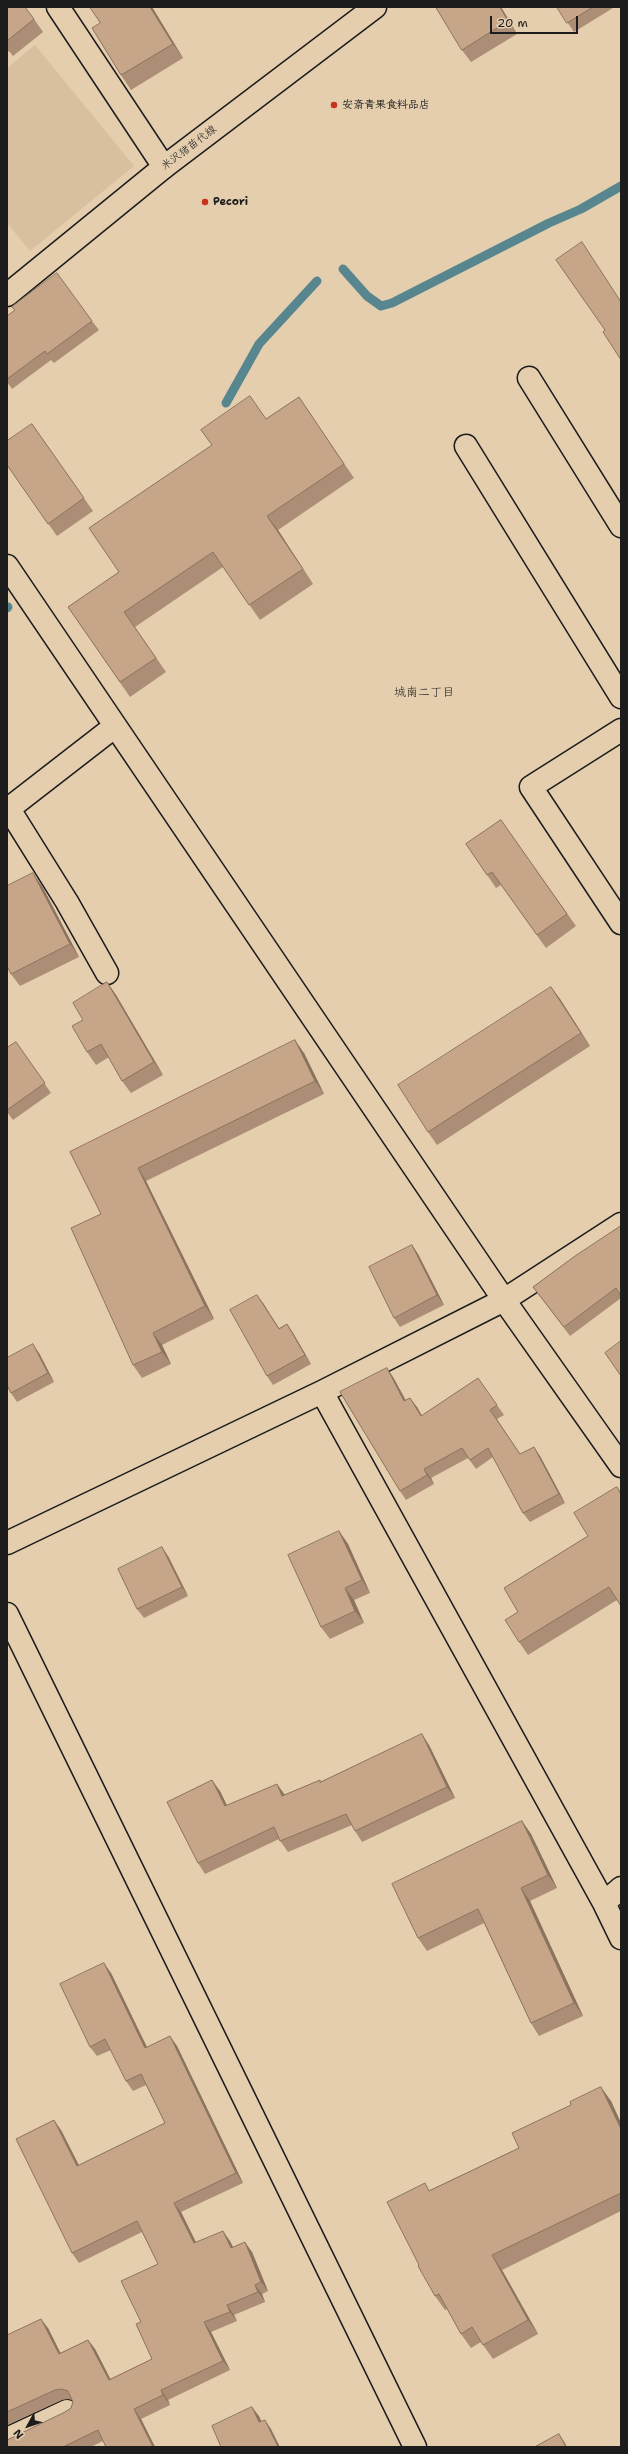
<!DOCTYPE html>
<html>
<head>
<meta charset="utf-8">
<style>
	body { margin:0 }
	#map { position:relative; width:628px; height:2454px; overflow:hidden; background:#e4ceae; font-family:"Shantell Sans",sans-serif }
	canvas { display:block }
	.frame { position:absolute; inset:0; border:8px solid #1c1c1c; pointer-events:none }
	.north { position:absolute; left:8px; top:2406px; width:40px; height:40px; -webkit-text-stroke:3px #e4ceae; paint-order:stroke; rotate:230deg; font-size:11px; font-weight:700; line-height:16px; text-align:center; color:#1c1c1c }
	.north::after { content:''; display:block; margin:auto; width:14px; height:18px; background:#1c1c1c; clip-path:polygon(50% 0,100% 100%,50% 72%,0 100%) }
	.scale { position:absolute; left:490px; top:16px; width:88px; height:18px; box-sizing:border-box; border:2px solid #1c1c1c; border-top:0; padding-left:5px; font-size:12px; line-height:14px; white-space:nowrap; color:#1c1c1c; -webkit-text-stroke:3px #e4ceae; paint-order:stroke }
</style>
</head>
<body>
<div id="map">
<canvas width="628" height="2454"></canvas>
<div class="frame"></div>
<div class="north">N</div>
<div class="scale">20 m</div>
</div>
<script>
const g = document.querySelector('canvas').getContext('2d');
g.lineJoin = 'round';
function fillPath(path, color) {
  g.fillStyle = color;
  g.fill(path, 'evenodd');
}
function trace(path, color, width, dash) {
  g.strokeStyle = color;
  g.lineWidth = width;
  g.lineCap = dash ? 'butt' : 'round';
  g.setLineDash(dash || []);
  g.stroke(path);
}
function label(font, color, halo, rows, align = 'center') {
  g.font = font + ' "Shantell Sans","Klee One",sans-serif';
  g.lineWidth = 3;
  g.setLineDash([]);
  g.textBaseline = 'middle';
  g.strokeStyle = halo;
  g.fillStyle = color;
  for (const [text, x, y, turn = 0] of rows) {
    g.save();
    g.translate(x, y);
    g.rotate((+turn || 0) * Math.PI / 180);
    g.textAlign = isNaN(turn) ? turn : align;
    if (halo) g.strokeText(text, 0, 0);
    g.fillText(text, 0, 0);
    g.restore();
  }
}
const built = new Path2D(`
	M35,45L134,166L30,251L7,223V68Z`);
const stream = new Path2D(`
	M343,269L367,296L381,306L392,303L549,223L581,209L621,186
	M226,403L259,344L317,281
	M7,608L8,607`);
const street = new Path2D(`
	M58,7L164,167
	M529,378L621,526
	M466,446L621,697
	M7,566L504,1300L621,1466
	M621,730L531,787L621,923
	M9,809L67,902L107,973
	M7,810L114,727
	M322,1392L604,1903L621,1938
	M7,1543L322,1392L504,1300L621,1224
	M7,1614L415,2447
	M604,1903L621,1888
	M7,2439L67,2411`);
const primary = new Path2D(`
	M7,295L164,167L375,7`);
const wall = new Path2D(`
	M7,7L34,19L43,32L13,56L9,51L7,53Z
	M152,7L183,58L131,90L121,75L100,23Z
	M436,7H501L517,34L471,62L462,50Z
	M557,7H613V8L574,32Z
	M7,316L92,321L99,330L54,363L51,360L12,389L7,382Z
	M299,397L354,478L278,530L313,584L260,620L223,567L135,627L166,672L130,697L68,607L119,572L266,419Z
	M32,424L93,511L57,536L7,465Z
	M501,820L576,926L546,948L501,885L496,888L466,844Z
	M42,886L79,957L20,986L11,974Z
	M107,982L116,995L163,1075L131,1093L122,1081L109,1057L96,1065L87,1052L83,1020Z
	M551,987L560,999L590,1046L437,1145L428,1132Z
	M16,1042L51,1093L13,1120L7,1112V1048Z
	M304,1053L324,1094L146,1181L214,1319L162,1345L171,1364L142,1378L133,1365L101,1214L70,1152Z
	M621,1226V1298L570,1336L533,1287Z
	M412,1245L418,1254L444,1305L400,1327L394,1318Z
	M263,1303L279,1328L287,1324L293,1333L311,1364L273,1385L267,1376Z
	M39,1353L54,1382L17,1402L11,1393Z
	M393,1377L406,1401L417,1407L422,1416L497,1405L504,1415L497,1419L520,1454L540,1456L565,1503L530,1522L523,1513L493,1457L476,1469L468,1458L431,1478L434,1484L406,1500L400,1491Z
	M617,1487L621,1493V1606L617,1600L528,1655L519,1642L518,1612L588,1536Z
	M339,1531L348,1544L370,1593L354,1600L364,1623L330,1639L321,1627Z
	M168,1556L188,1596L144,1618L137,1609Z
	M429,1745L455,1798L362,1842L355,1831L352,1825L288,1852L279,1839L205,1874L198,1863L220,1791L227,1805L284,1795L320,1780L321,1782Z
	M522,1821L531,1834L557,1888L530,1901L583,2016L539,2036L531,2023L484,1923L427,1951L418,1938Z
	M111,1973L147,2047L177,2046L243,2183L181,2212L196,2242L230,2241L233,2247L252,2252L268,2291L262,2294L265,2302L234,2315L237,2321L211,2332L230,2370L168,2400L170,2405L141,2419L155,2447H106L103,2441L91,2447H7L65,2412L71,2408L73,2402L72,2400L68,2399L62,2400L7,2425V2335L48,2328L60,2353L88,2340L95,2349L110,2379L152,2359L141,2322L158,2264L142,2232L79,2263L72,2253L61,2130L79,2165L165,2123L146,2085L133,2091L126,2081L111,2050L97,2056L90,2047Z
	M611,2101L621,2123V2211L502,2270L538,2334L493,2359L481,2342L471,2348L461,2334L447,2309L445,2310L435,2296L419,2265L430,2190L519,2148Z`);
const shadedWall = new Path2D(`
	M150,7H152L183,58L173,44Z
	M500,7H501L517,34L508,21Z
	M267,516L278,530L313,584L303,569Z
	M33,873L42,886L79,957L70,944Z
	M107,982L116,995L163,1075L154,1062Z
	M551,987L560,999L590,1046L581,1033Z
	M295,1040L304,1053L324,1094L315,1081Z
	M138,1168L146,1181L214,1319L205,1306Z
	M412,1245L418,1254L444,1305L437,1295Z
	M257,1295L263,1303L284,1337L279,1329Z
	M287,1324L293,1333L311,1364L305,1355Z
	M153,1333L162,1345L171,1364L162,1352Z
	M33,1344L39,1353L54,1382L48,1373Z
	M387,1368L393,1377L411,1410L404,1401Z
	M410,1398L417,1407L427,1425L421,1416Z
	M534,1447L540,1456L565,1503L559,1494Z
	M424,1469L431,1478L434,1484L427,1475Z
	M339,1531L348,1544L370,1593L362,1580Z
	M162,1547L168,1556L188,1596L182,1587Z
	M345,1588L354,1600L364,1623L355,1611Z
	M422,1734L429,1745L455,1798L447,1787Z
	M212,1780L220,1791L232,1817L225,1806Z
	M277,1784L285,1795L282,1796Z
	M522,1821L531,1834L557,1888L548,1875Z
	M521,1888L530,1901L583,2016L574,2003Z
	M104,1963L111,1973L152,2058L145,2048Z
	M170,2036L177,2046L243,2183L236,2173Z
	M601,2087L611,2101L621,2123V2129Z
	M54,2120L61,2130L84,2176L77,2166Z
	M174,2203L181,2212L201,2253L194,2243Z
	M223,2231L230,2241L238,2258L231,2248Z
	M245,2242L252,2252L268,2291L261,2282Z
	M492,2255L502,2270L538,2334L528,2320Z
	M255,2285L262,2294L265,2302L258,2292Z
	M227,2305L234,2315L237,2321L230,2312Z
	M41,2319L48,2328L66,2364L59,2354Z
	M204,2322L211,2332L230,2370L223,2361Z
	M88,2340L95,2349L116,2390L109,2380Z
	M161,2390L168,2400L170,2405L163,2395Z
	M252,2407L259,2416L266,2432L259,2422Z
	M134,2409L141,2419L155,2447H153Z
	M265,2420L271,2429L280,2447H278Z
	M559,2434L565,2443L567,2447H566Z`);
const building = new Path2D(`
	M7,7H25L34,19L7,41Z
	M90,7H150L173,44L121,75L92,28L100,23Z
	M436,7H500L508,21L462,50Z
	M557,7H593L567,23Z
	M582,242L621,302V360L603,332L605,330L556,260Z
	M57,273L92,321L47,354L45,351L7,379V316L15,310L12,307Z
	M250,396L266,419L299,397L344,464L267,516L303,569L249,605L213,552L124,612L156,658L120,682L68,607L119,572L89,528L212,445L201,430Z
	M32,424L84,498L48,524L7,465V441Z
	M501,820L567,914L537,935L492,872L487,875L466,844Z
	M33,873L70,944L11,974L7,966V886Z
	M107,982L154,1062L122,1081L101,1044L87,1052L72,1026L83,1020L73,1003Z
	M551,987L581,1033L428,1132L398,1085Z
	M295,1040L315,1081L138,1168L205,1306L153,1333L162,1352L133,1365L71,1228L101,1214L70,1152Z
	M16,1042L45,1083L7,1110V1048Z
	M621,1226V1296L616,1288L564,1327L533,1287L575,1256Z
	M412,1245L437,1295L394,1318L369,1267Z
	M257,1295L279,1329L287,1324L305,1355L267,1376L230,1310Z
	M621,1341V1376L605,1353Z
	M33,1344L48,1373L11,1393L7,1385V1358Z
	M387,1368L404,1401L410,1398L421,1416L478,1378L497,1405L490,1410L520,1454L534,1447L559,1494L523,1513L488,1448L470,1460L462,1448L424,1469L427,1475L400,1491L340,1392Z
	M617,1487L621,1494V1606L609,1587L519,1642L505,1620L518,1612L504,1588L588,1536L574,1513Z
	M339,1531L362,1580L345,1588L355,1611L321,1627L288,1555Z
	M162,1547L182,1587L137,1609L118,1569Z
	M422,1734L447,1787L355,1831L346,1814L280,1841L274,1827L198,1863L167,1802L212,1780L225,1806L277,1784L282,1796L320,1780V1782Z
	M522,1821L548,1875L521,1888L574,2003L531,2023L478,1909L418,1938L392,1884Z
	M104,1963L145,2048L170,2036L236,2173L174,2203L194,2243L223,2231L231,2248L245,2242L261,2282L255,2285L258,2292L227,2305L230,2312L204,2322L223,2361L161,2390L163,2395L134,2409L153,2447H106L98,2430L63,2447H7V2440L65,2412L71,2408L73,2402L68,2391L62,2389L55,2390L7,2412V2335L41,2319L59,2354L88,2340L109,2380L152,2359L136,2324L141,2322L121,2281L158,2264L137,2221L72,2253L16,2139L54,2120L77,2166L165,2123L141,2074L126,2081L105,2039L90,2047L60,1984Z
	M601,2087L621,2129V2193L492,2255L528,2320L483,2345L472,2327L461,2334L439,2294L435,2296L418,2266L419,2265L387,2202L425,2183L429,2191L519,2148L512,2133L571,2105L570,2102Z
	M252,2407L259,2422L265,2420L278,2447H221L212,2426Z
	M559,2434L566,2447H535Z`);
const markers = [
	[334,105,4,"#c8321e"],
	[205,202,4,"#c8321e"]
];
const poiNames = [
	["安斎青果食料品店",342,105],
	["Pecori",213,202]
];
const streetNames = [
	["米沢猪苗代線",189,148,-37]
];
const neighbourhoodNames = [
	["城南二丁目",424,693]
];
fillPath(built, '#d7bfa0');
trace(stream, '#57868f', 9);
trace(street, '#1c1c1c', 25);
trace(primary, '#1c1c1c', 25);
trace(street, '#e4ceae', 22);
trace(primary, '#e4ceae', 22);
fillPath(wall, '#ab8e75');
fillPath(shadedWall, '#8b745f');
fillPath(building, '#c7a588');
trace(building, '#8b745f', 1);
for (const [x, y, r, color] of markers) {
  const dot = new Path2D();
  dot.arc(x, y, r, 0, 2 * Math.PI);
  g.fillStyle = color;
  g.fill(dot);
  trace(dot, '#e4ceae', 1.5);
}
label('bold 11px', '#1c1c1c', '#e4ceae', poiNames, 'left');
label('11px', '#1c1c1c', '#e4ceae', streetNames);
label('12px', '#1c1c1c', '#e4ceae', neighbourhoodNames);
</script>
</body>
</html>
